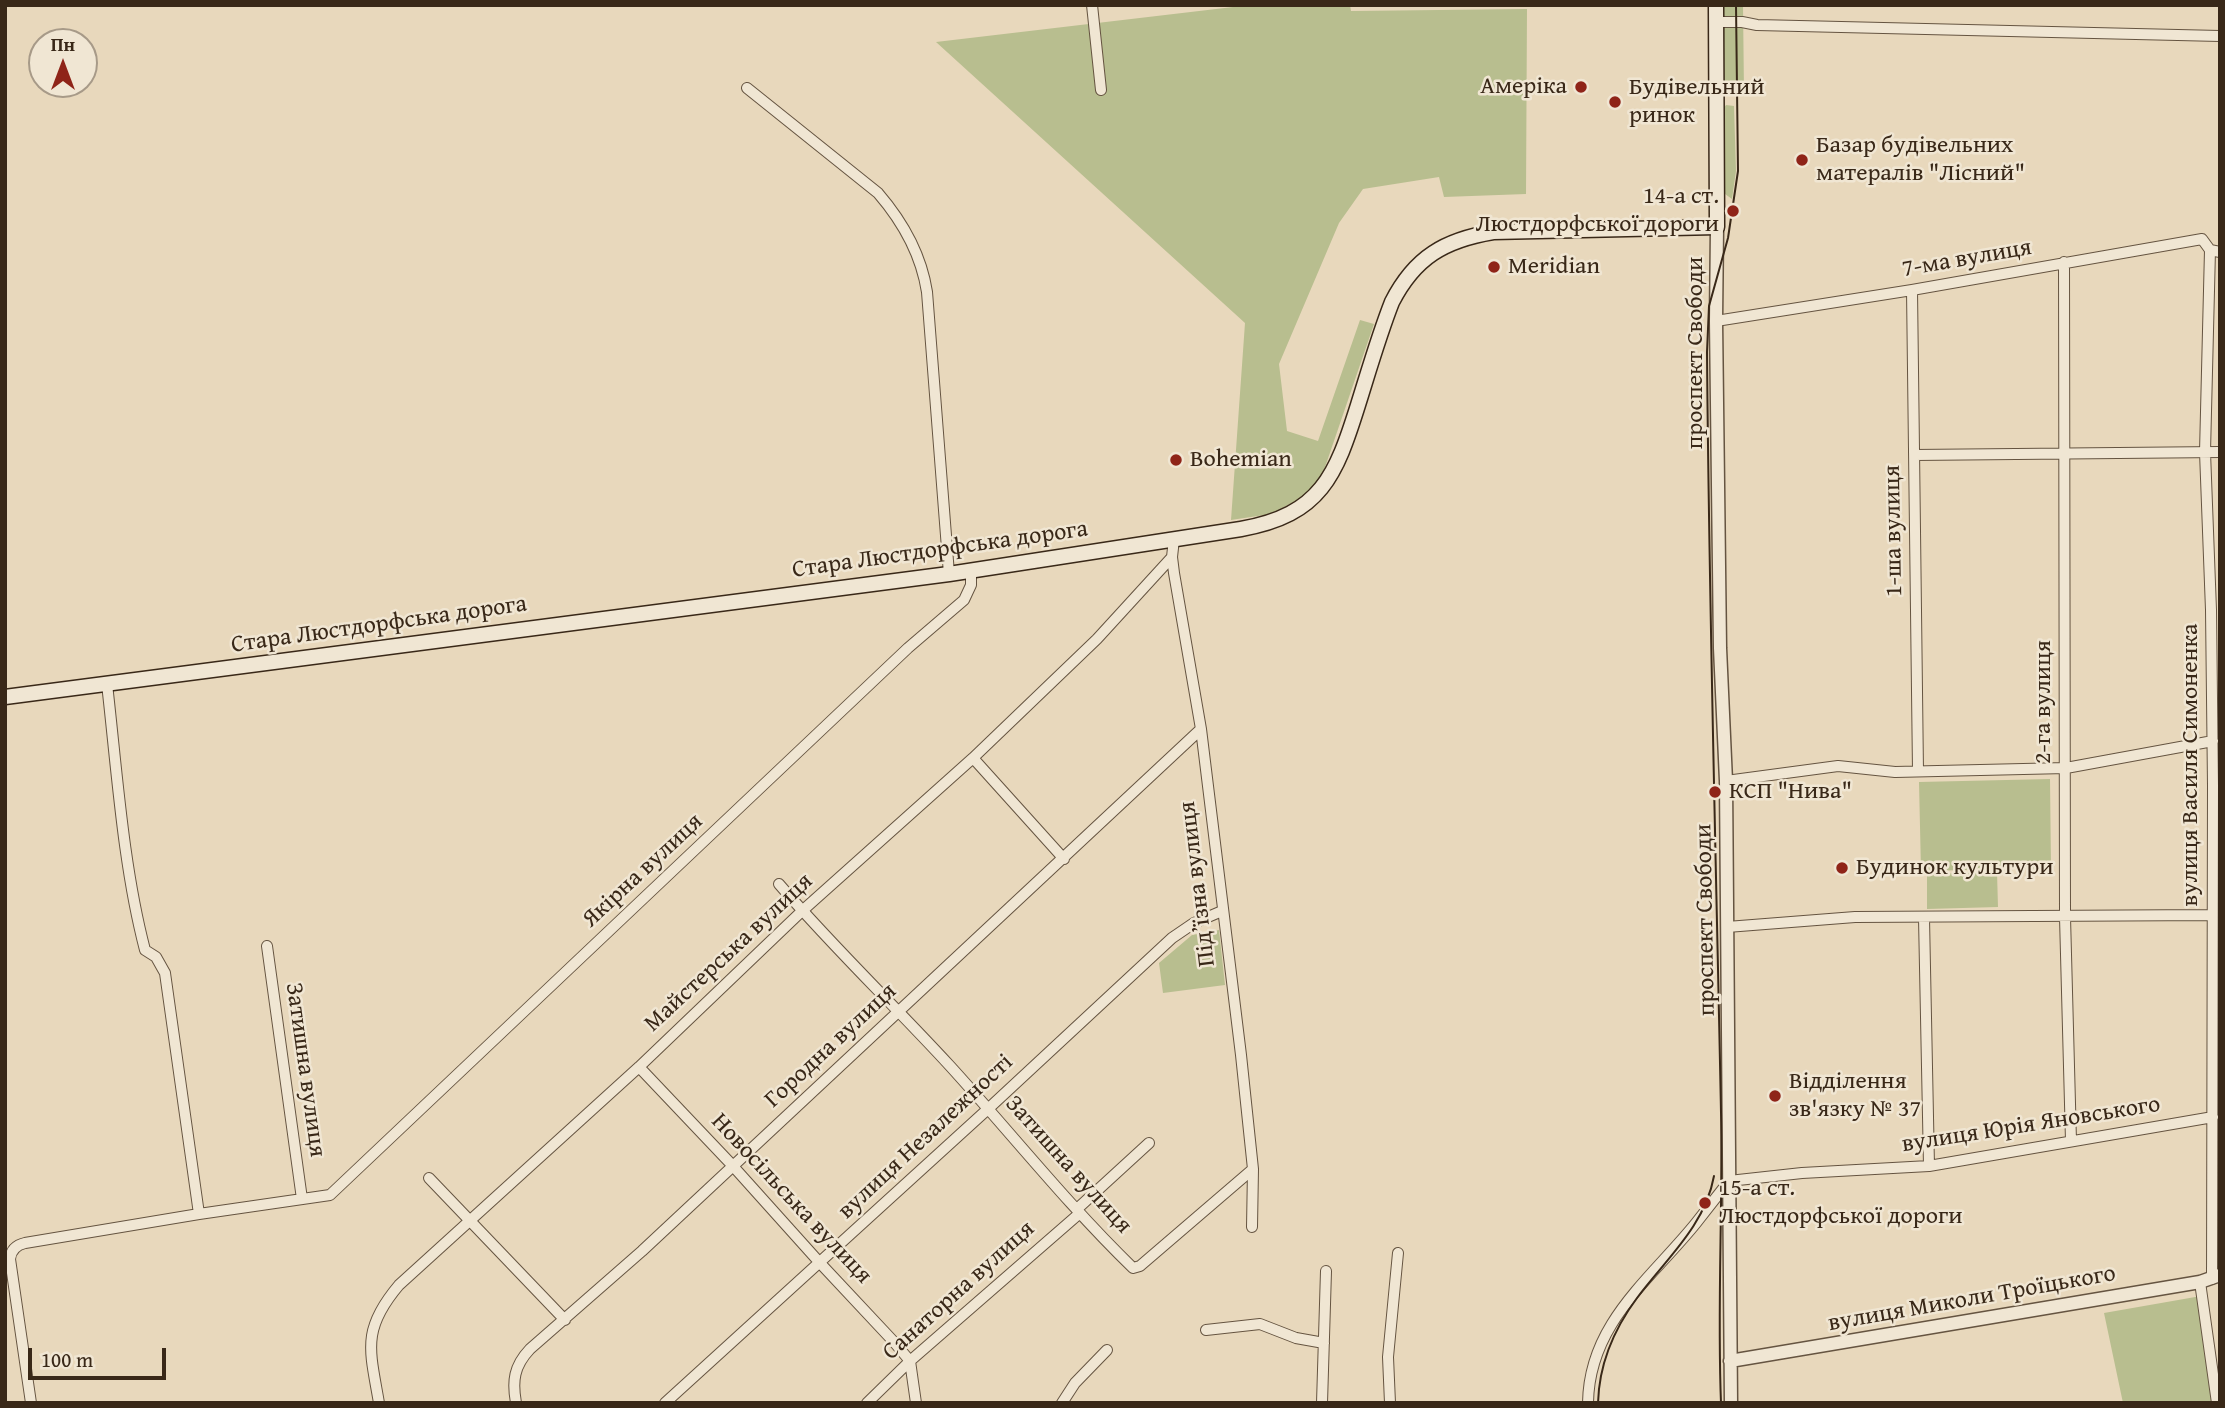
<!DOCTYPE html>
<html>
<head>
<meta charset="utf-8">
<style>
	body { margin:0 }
	#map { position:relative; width:2225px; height:1408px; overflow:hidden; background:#e8d8bc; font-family:"Gentium Book Plus",serif }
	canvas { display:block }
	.frame { position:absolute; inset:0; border:7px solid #392818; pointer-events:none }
	.north { position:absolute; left:28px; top:28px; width:70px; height:70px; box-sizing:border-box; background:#f0e6d3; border:2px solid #a79a88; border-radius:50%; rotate:0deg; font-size:19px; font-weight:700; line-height:28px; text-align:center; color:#392818 }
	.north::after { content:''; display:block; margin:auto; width:24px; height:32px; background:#8f2418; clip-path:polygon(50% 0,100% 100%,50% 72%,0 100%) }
	.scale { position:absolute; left:28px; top:1348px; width:138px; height:32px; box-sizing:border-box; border:4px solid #392818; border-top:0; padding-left:9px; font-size:21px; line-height:24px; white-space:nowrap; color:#392818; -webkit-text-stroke:5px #f0e6d3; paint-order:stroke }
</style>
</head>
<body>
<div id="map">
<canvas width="2225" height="1408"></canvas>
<div class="frame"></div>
<div class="north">Пн</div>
<div class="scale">100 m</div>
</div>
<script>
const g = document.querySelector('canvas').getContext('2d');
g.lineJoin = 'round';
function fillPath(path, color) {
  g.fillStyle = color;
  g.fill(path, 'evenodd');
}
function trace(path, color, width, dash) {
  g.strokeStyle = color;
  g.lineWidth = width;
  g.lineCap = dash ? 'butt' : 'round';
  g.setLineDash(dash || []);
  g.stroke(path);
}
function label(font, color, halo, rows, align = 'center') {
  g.font = font + ' "Gentium Book Plus",serif';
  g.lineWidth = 5;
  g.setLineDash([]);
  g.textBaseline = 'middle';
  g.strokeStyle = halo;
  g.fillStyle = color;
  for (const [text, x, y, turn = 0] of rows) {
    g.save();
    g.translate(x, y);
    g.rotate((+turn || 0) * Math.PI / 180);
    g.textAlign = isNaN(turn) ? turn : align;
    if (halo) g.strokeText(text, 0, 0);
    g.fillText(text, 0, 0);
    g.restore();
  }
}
const green = new Path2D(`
	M1250,5H1350L1351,11L1527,9L1526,194L1444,197L1439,177L1363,189L1339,223L1279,364L1287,431L1318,441L1360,320L1374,324L1322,476L1303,497L1271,514L1231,520L1245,323L936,42Z
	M1722,5H1743L1744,93L1727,92L1723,89Z
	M1726,105L1734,106L1736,171L1732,199L1725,194L1723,109Z
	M2050,779L2051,868L1921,871L1919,782Z
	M1997,872L1998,907L1927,909V874Z
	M1219,930L1225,985L1163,993L1159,963L1192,935Z
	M2201,1296L2214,1403H2123L2104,1313Z`);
const minor = new Path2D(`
	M1092,5L1101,90
	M1716,22H1742L1757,25L2220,36
	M747,88L878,193C903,222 921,253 927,292L949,574
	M2210,250L2205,452L2211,610L2213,786L2212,1279
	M2064,262L2065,917L2071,1141
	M1912,290L1918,771
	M1716,321L1912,290L2202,239L2210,250L2220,252
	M1914,455L2220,452
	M1174,539L1172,557L1174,573L1201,729L1241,1055L1253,1169L1252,1227
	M107,684C117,771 123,866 145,950L156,957L165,973L199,1214
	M973,758L1064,859
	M1726,781L1838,766L1895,772L2066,768L2213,741
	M779,884C833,947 894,1005 950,1066C1011,1133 1068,1205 1133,1268L1140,1266L1253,1169
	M1924,918L1929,1166
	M1727,927L1855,917L2212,915
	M267,946L302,1199
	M639,1067L732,1165L820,1263L894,1342L910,1361L916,1403
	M429,1178L565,1320
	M1077,1209L1149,1143
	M2200,1282L2217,1403
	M1206,1330L1260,1324L1296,1338L1324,1343
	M31,1403L10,1259C11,1250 16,1245 25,1243L199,1214L330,1195L908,648L964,600L971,585V571
	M379,1403C370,1350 361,1330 399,1285L639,1067L802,911L973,758L1097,639L1172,557
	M516,1403C512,1381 514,1366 530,1349L642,1251L1201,729
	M665,1403L989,1108L1172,938L1194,923L1222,911
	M867,1403L910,1361L1080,1213
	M1062,1403L1075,1383L1107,1350
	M1322,1403L1326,1271
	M1390,1403L1388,1357L1398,1253
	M1588,1403C1589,1323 1651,1279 1696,1223C1707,1209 1718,1195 1729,1181L1802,1173L1929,1166L2213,1117`);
const tertiary = new Path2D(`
	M1717,227L1716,321L1720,648L1726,781L1731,1403
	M1730,1361L2200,1282L2220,1275`);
const secondary = new Path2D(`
	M5,697L949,574L1241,529C1321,515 1336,475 1358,405C1369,370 1379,335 1392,302C1415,257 1445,240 1493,232L1717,227L1716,5`);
const tram = new Path2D(`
	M1598,1403C1599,1365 1614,1329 1637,1298C1666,1259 1705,1226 1714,1176
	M1721,1403C1717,1306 1723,1209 1721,1112C1716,859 1709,606 1707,352L1709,306L1728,238L1738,171L1736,5`);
const markers = [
	[1581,87,7,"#8f2418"],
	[1615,102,7,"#8f2418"],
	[1802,160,7,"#8f2418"],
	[1733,211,7,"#8f2418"],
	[1494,267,7,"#8f2418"],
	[1176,460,7,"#8f2418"],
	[1715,792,7,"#8f2418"],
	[1842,868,7,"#8f2418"],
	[1775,1096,7,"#8f2418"],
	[1705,1203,7,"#8f2418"]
];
const poiNames = [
	["Амеріка",1567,87,"right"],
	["Будівельний",1629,88],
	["ринок",1629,116],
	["Базар будівельних",1816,146],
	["матералів \"Лісний\"",1816,174],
	["14-а ст.",1719,197,"right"],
	["Люстдорфської дороги",1719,225,"right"],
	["Meridian",1508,267],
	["Bohemian",1190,460],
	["КСП \"Нива\"",1729,792],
	["Будинок культури",1856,868],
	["Відділення",1789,1082],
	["зв'язку № 37",1789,1110],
	["15-а ст.",1719,1189],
	["Люстдорфської дороги",1719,1217]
];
const streetNames = [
	["7-ма вулиця",1967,259,-10],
	["проспект Свободи",1696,353,-90],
	["1-ша вулиця",1894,531,-91],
	["Стара Люстдорфська дорога",940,550,-8],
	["Стара Люстдорфська дорога",379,625,-8],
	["2-га вулиця",2044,702,-90],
	["вулиця Василя Симоненка",2191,765,-90],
	["Якірна вулиця",643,871,-43],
	["Підʼїзна вулиця",1198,884,-97],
	["проспект Свободи",1706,920,-91],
	["Майстерська вулиця",729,953,-43],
	["Городна вулиця",831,1046,-43],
	["Затишна вулиця",305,1070,82],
	["вулиця Юрія Яновського",2031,1125,-9],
	["вулиця Незалежності",926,1137,-43],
	["Затишна вулиця",1068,1165,48],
	["Новосільська вулиця",791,1199,47],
	["Санаторна вулиця",959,1291,-42],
	["вулиця Миколи Троїцького",1972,1299,-10]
];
fillPath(green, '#b8be8f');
trace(minor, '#655441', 12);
trace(tertiary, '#655441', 15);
trace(secondary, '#392818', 17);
trace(minor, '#f0e6d3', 10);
trace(tertiary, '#f0e6d3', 12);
trace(secondary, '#f0e6d3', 14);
trace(tram, '#392818', 2);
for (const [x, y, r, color] of markers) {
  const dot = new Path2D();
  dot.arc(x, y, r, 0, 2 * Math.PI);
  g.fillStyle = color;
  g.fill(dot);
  trace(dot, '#f0e6d3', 2.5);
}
label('24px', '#392818', '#f0e6d3', poiNames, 'left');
label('24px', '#392818', '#f0e6d3', streetNames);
</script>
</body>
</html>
